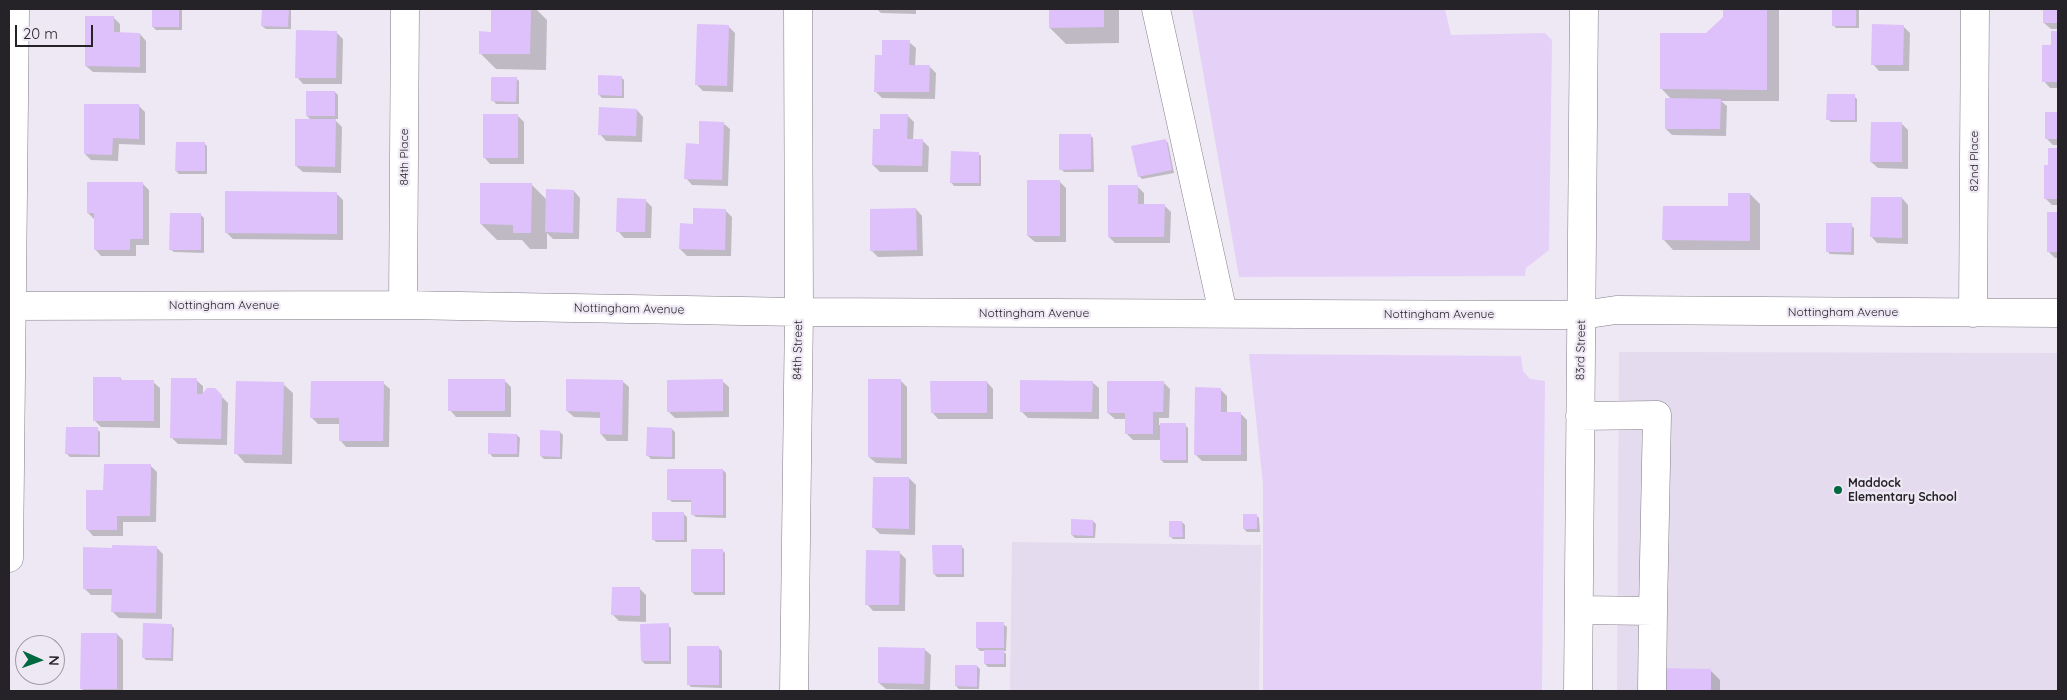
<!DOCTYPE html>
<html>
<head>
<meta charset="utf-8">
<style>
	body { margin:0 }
	#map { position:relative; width:2067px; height:700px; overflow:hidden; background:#eee8f4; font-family:Quicksand,sans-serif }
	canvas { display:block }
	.frame { position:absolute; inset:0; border:10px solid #252327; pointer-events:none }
	.north { position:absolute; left:15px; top:635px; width:50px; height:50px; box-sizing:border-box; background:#eee8f4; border:1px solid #9e99a2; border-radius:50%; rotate:92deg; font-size:14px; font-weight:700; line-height:20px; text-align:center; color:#252327 }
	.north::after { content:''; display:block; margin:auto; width:18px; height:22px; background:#006940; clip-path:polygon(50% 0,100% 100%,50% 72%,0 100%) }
	.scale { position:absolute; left:15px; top:25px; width:78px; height:22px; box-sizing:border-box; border:2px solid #252327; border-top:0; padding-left:6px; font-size:15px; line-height:18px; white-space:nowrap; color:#252327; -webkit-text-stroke:4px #eee8f4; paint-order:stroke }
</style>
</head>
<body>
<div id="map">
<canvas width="2067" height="700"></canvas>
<div class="frame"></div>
<div class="north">N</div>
<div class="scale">20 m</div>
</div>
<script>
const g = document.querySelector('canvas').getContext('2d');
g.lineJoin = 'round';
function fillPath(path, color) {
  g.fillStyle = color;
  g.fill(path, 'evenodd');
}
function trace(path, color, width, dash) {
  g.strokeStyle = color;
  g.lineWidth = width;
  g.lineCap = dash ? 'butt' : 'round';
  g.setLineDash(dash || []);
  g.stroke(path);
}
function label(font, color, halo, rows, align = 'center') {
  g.font = font + ' Quicksand,sans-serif';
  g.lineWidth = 4.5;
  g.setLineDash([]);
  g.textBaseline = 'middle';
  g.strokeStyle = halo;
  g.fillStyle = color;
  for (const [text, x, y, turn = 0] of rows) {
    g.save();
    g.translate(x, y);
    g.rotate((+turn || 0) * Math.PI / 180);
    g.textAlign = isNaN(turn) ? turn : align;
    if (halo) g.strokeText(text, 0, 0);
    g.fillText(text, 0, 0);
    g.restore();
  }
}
const built = new Path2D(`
	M1619,352L2058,353V691H1617Z
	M1012,542L1261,545L1259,691H1010Z`);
const green = new Path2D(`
	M1192,9H1445L1451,35L1545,33L1552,40L1549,250L1526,268L1525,276L1239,277Z
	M1249,354L1521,356L1523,371L1530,379L1545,381L1542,691H1263V484Z`);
const shadow = new Path2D(`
	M153,9H182V30H156L153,27Z
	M263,9H291V29H266L262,26Z
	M493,9H536L547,20L546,70L496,69L480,53L492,33Z
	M877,9H916V14L881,13Z
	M1050,9H1119V43L1066,44L1050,28Z
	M1724,9H1779V101H1721L1727,106L1726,136L1672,135L1666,129L1672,100L1661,88L1706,35L1724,17Z
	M1833,9H1859V28H1836L1833,25Z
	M2044,9H2058V29H2051L2044,23Z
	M114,18L120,24V34H140L146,41V73L93,72L86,66Z
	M728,26L735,33L733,92L703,91L697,85Z
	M1903,26L1910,33L1909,71H1879L1873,64Z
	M336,32L343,39L342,84H303L297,77Z
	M2052,33H2058V88H2050L2044,81L2052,46Z
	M909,42L916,48L915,66H929L936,73L935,99L882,98L875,91L883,56Z
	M621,77L624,80V98H602L599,95Z
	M516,78L519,81V104H496L493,100Z
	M335,92L338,95V119H334L342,127L341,173L303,172L296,166L311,120L307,116Z
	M1854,96L1857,99V122H1831L1828,119Z
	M139,106L145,112V145L119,144L118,161L91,160L85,154Z
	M637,110L643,117L642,142L606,141L600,134Z
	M2046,113H2058V145H2053L2046,138Z
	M517,115L524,122V164H490L484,157Z
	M907,115L914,122L913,140H922L929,147L928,172H880L873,165L881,130Z
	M723,123L730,129L728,186L692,185L686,178L700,145Z
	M1902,124L1908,130V169L1878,168L1871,162Z
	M1090,135L1093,138L1094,172H1064L1061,169Z
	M1165,140L1168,143L1174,173L1142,179L1139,176Z
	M204,143L207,146V174H179L176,171Z
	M2049,149H2058V205H2052L2045,198L2049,166Z
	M978,153L981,156V186H954L951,182Z
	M1059,181L1066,188V242H1035L1028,236Z
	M143,184L149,190V245H136V256H101L95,249V220L88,213Z
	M531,184L547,200L574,191L580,198L579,239H553L547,233V249H530L522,240H497L481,224Z
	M1137,186L1144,193V205H1164L1171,212L1170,243H1115L1109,237Z
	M336,193L343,200V240L233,239L226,232Z
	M1750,194L1760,204V250H1673L1664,240L1729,208Z
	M1902,198L1908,205V244L1877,243L1871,236Z
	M645,200L652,207L651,238H624L618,231Z
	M916,209L922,216L923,256L878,257L872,251Z
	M725,210L732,217L731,256H687L680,249L694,225Z
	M2048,213H2058V258H2055L2048,251Z
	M201,215L204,218V253L174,252L170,249Z
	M1851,225L1854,228V255L1830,254L1827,251Z
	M120,378L123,381L153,382L160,388V428L101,427L94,420Z
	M196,380L203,386V395L215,390L228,403L227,445L178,444L171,437Z
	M504,380L511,387V417H456L450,410Z
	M622,381L629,387L628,441H607L601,434V418L574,417L567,411Z
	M722,381L729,387V417L675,418L668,411Z
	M901,381L907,387V464L876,463L869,457Z
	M987,382L993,389V419H938L932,412Z
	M1092,382L1099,388V419L1028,418L1021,411Z
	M1163,382L1170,389L1169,418H1159V425H1185L1188,428V463H1164L1161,460V440H1133L1126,433V419H1115L1108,413Z
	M383,383L390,389L389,447H346L340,440V424H318L311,417Z
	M283,384L293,393L292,464L245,463L236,453Z
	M1220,389L1227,396V413L1241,414L1247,420V461H1202L1195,454Z
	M97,429L100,432V457H70L67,454Z
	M672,429L675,432V459H651L648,456Z
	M560,432L563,435L562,459H544L541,456Z
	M517,435L520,438L519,457H493L490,454Z
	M150,465L157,472L156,522H123V536H93L87,529Z
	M723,470L726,473V518L696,517L692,514L693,502H672L669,499Z
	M909,478L916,485L915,535L880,534L874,528Z
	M684,514L687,517V542H656L653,539Z
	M1256,515L1259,518L1260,532H1247L1244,529Z
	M1093,521L1096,524L1095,538H1075L1072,535Z
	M1182,522L1185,525V539H1173L1170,536Z
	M961,546L964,549V577H937L934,574Z
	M156,547L163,554L162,619L119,618L113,612V595H91L84,588Z
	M722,550L725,553V595H695L692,592Z
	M899,552L906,559L905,611H873L867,604Z
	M640,589L646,595V622L619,621L613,615Z
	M1003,624L1007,627L1006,651H1003L1006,654V667H988L985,664V651H980L977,648Z
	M171,625L174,628L173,661L146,660L143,657Z
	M668,625L671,628V664H645L642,661Z
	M117,634L123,640V691H84L82,689Z
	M719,648L722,651V688L691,687L688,684Z
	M924,649L931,655L930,690L886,689L879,683Z
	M977,666L980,669L979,689H959L956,686Z
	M1710,670L1720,680V691H1653Z`);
const building = new Path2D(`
	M152,9H179V27H152Z
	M262,9H289L288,27L261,26Z
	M491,9H531L530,54H479V31L491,32Z
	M1049,9H1104V27L1049,28Z
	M1723,9H1767V90L1660,89V33H1706L1723,17Z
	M1832,9H1856V26H1832Z
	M2043,9H2058V23H2043Z
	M85,16H114V32L140,33V67L85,66Z
	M697,24L729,25L727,86L695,85Z
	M1872,24L1904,25L1903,65H1871Z
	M296,30L337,31L336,78H295Z
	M2051,31H2058V82H2042V45H2051Z
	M882,40H910L909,65H930L929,92H874L875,55H882Z
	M598,75L622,76V96L598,95Z
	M491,77H517L516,102L491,101Z
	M306,91H335V116H306Z
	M1827,94H1855V120H1826Z
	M1665,98L1721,99L1720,129H1665Z
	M84,104H139V139L113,138L112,155L84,154Z
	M599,107L637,109L636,136L598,135Z
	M2045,112H2058V139H2045Z
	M483,114H518V158H483Z
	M880,114H908L907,139H923L922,166L872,165L873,129H880Z
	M295,119H336L335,167L295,166Z
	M699,121L724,122L722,180L684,179L686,143L699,144Z
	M1871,122H1902V162H1870Z
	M1059,134H1091V169L1059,170Z
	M1166,139L1172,170L1138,177L1131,146Z
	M176,142H205V171H175Z
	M2048,148H2058V199H2044V165H2048Z
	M951,151L979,152V183H950Z
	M1027,180H1060V236H1027Z
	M87,182H143V239H130V250H94V213H87Z
	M480,183H532L531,233H513V225L480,224Z
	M1108,185H1138V204H1165L1164,237H1108Z
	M546,189L574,190L573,233L545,232Z
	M225,191L337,192V234L225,233Z
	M1728,193H1750V241L1662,240L1663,206H1728Z
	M1871,197H1902V238L1870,237Z
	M617,198L646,199L645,232H616Z
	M693,208L726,209L725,250L679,249L680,223L693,224Z
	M916,208L917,250L870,251V209Z
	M2047,212H2058V252H2047Z
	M170,213H201V250H169Z
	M1826,223H1852L1851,252H1826Z
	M93,377H121L120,380H154V421H93Z
	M171,378H197V394H202L207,388H215L222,395L221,439L170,438Z
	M448,379H505V411H448Z
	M566,379L623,380L622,435L600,434V412L566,411Z
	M723,379V411L667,412V380Z
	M868,379H901V458L868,457Z
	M1020,380L1093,381L1092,412H1020Z
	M236,381L284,382L282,455L234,454Z
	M311,381H384L383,441H339V418H310Z
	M930,381H987V413H931Z
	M1107,381H1164L1163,412H1153V434H1125V413H1107Z
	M1195,387L1221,388V412H1241V455H1194Z
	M1160,423H1186V460H1160Z
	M66,427H98V455L65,454Z
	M647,427L672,428V457L646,456Z
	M540,430L560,431V457L540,456Z
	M488,433L517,434V454H488Z
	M104,464H151L150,516H117V530H86V490H103Z
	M667,469H723V515H691V500H667Z
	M873,477H909V529L872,528Z
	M652,512H684V540H652Z
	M1243,514H1257V529H1243Z
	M1071,519L1093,520V536L1071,535Z
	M1169,521H1182L1183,537H1169Z
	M112,545L157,546L156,613L111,612L112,589H83V547L112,548Z
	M932,545H962V574H933Z
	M691,549H723V592H691Z
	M866,550L900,551L899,605H865Z
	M612,587H640V616L611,615Z
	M976,622H1004V648H976Z
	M143,623L172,624L171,658H142Z
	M669,623V661H641L640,624Z
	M81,633H117V689H80Z
	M687,646H719V685H687Z
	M878,647L925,648L924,684L878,683Z
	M984,650H1004V664H984Z
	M955,665H977V687L955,686Z
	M1652,668L1711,669V691H1652Z`);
const minor = new Path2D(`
	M1156,9L1223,313
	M403,305L405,9
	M9,306L403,305L799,312L1552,315H1582L1616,310L2058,313
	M1973,313L1975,9
	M9,558L15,9
	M1579,610L1653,611L1657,415L1580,416
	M794,691L799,312L798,9
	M1578,691L1584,9
	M1652,691L1653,611`);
const markers = [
	[1838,490,5,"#006940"]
];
const streetNames = [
	["84th Place",404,157,-90],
	["82nd Place",1974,161,-90],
	["Nottingham Avenue",224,305],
	["Nottingham Avenue",629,309,1],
	["Nottingham Avenue",1843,312],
	["Nottingham Avenue",1034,313],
	["Nottingham Avenue",1439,314],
	["84th Street",798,350,-89],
	["83rd Street",1581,350,-89]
];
const poiNames = [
	["Maddock",1848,483],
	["Elementary School",1848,497]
];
fillPath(built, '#e4dbee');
fillPath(green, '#e5d0f8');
fillPath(shadow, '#0003');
fillPath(building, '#dec0fb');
trace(minor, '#817c86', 29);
trace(minor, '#fff', 28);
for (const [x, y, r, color] of markers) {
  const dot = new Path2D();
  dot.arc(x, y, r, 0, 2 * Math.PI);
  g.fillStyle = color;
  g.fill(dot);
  trace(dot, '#eee8f4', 2);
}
label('12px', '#252327', '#eee8f4', streetNames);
label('bold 12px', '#252327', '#eee8f4', poiNames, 'left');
</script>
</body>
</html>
